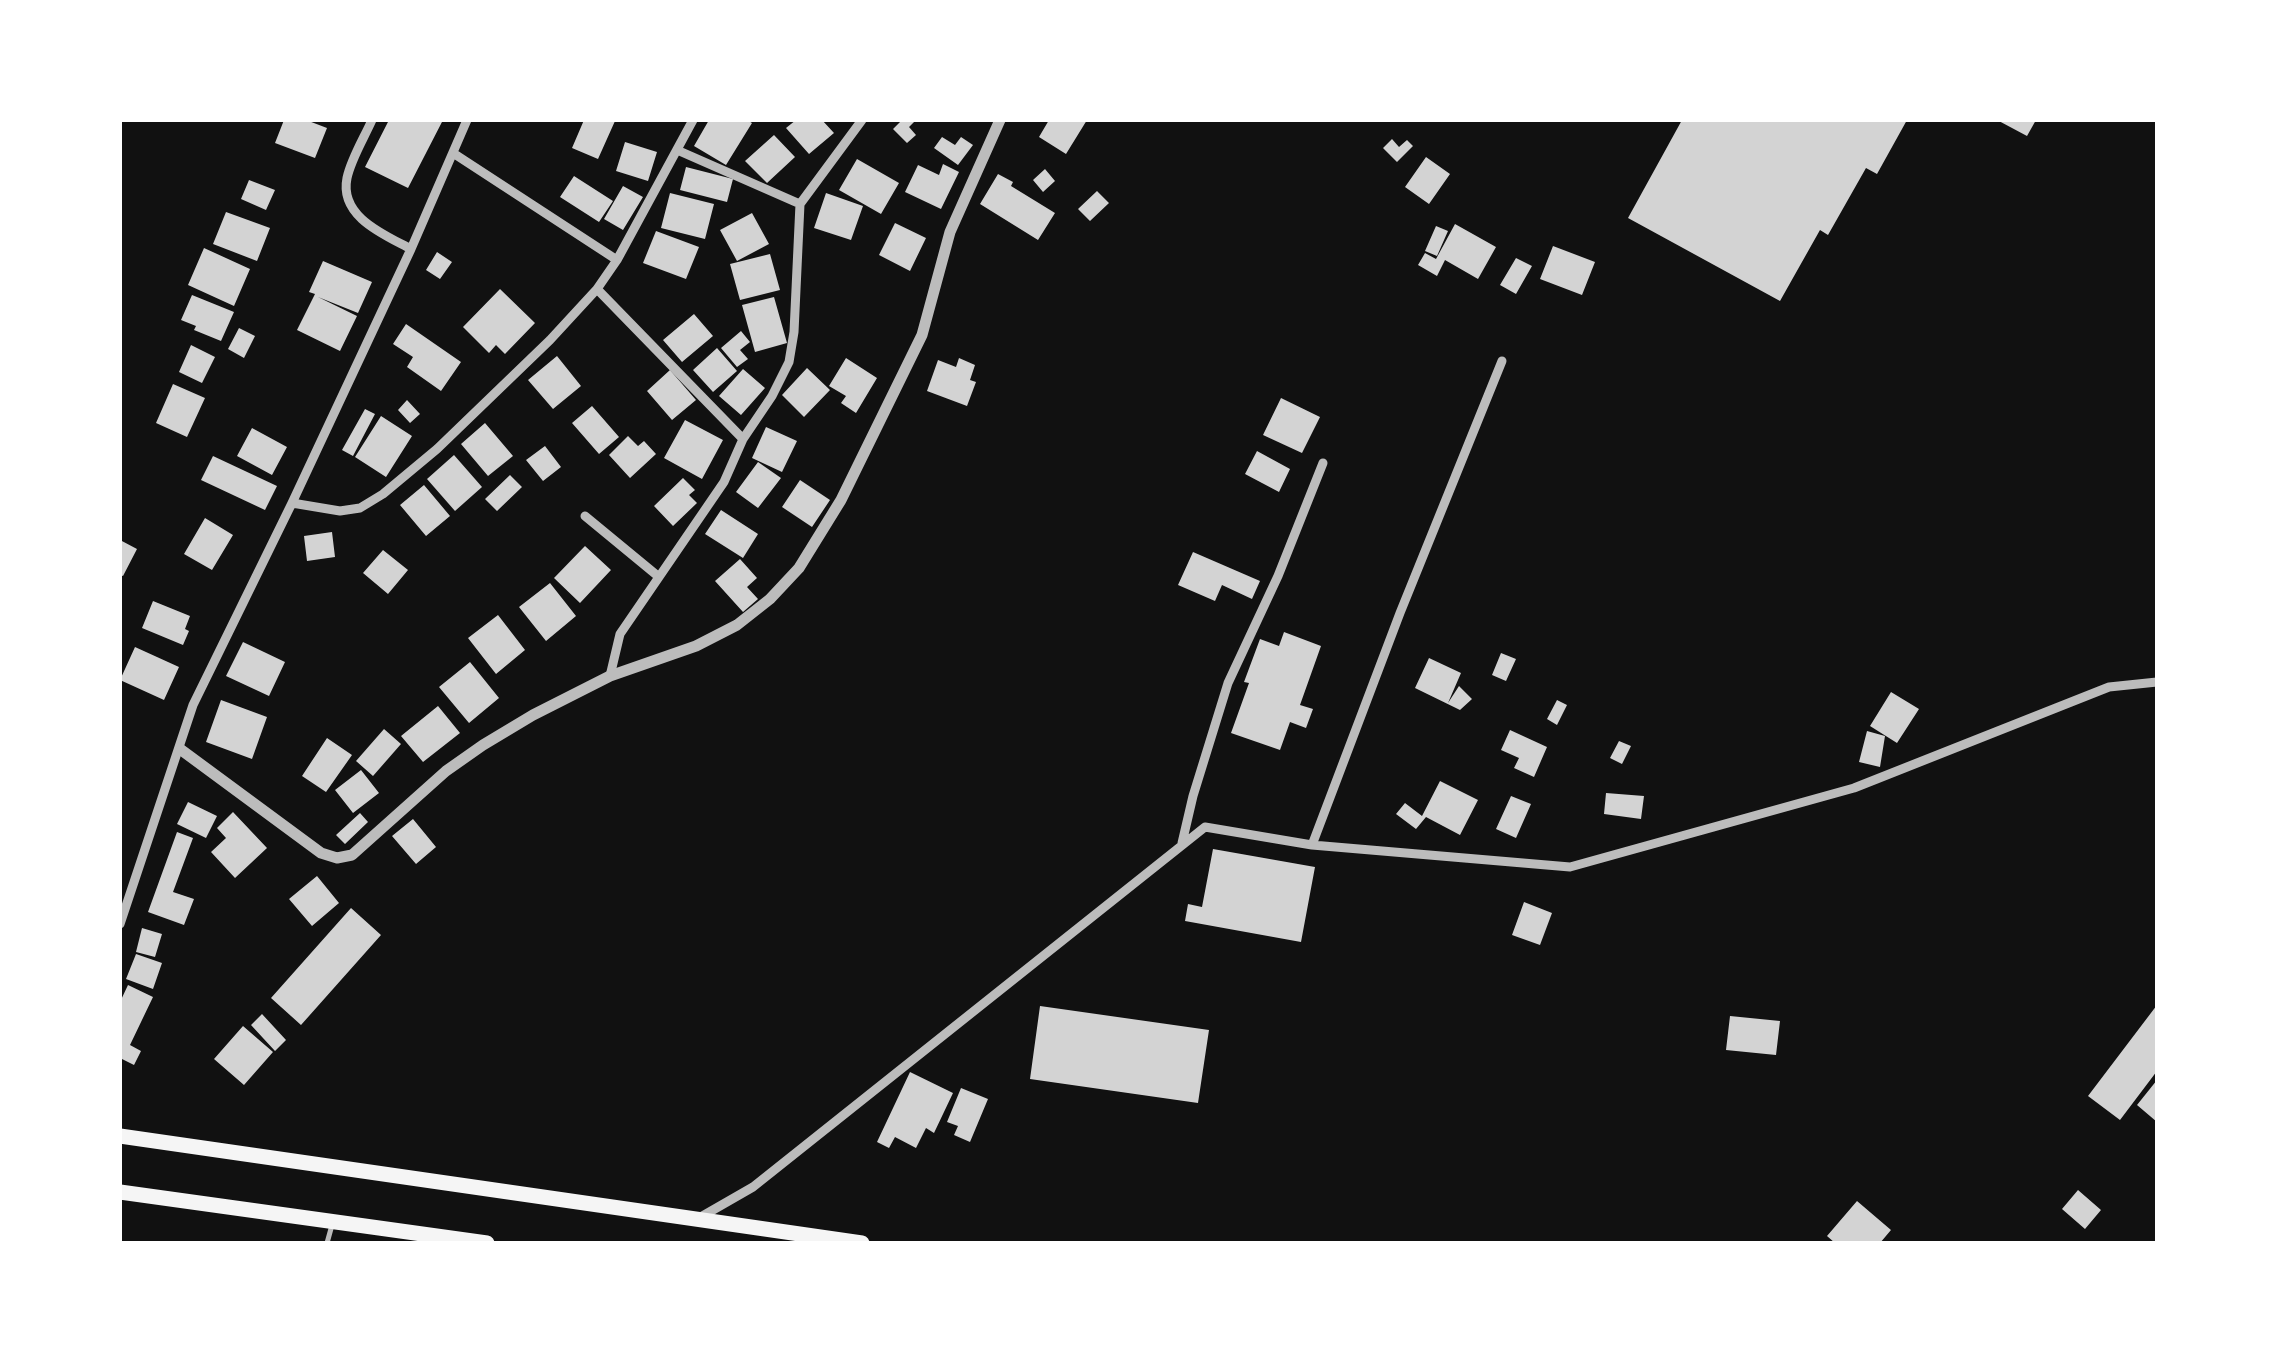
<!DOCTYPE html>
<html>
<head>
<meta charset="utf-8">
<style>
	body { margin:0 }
	#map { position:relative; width:2277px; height:1363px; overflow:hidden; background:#111; font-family:"Asap Condensed",sans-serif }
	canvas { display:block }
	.frame { position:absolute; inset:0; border:122px solid #fff; pointer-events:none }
</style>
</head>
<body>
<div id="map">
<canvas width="2277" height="1363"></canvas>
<div class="frame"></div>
</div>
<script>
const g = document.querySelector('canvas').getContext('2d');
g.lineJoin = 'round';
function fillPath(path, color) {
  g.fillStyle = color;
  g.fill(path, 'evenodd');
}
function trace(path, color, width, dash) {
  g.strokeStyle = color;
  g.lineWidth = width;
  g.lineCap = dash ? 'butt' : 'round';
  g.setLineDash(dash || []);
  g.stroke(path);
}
const building = new Path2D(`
	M284,120H306L327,128L315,158L275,143Z
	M389,120H443L408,188L365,167Z
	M584,120L615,121L598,159L572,148Z
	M709,120H747L752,123L726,165L694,146Z
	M796,120H822L834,133L809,154L786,128Z
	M902,120H916L909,127L916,135L907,143L893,129Z
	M1049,120H1087L1066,154L1039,137Z
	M1682,120H1907L1877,174L1866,168L1828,235L1820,230L1780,301L1628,218Z
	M1997,120H2036L2027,136Z
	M774,135L795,157L767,183L745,161Z
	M942,137L955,145L961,137L973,145L958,165L934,148Z
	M1392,139L1399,147L1407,140L1413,146L1397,162L1383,148Z
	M625,142L657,152L648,181L616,171Z
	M1426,157L1450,174L1429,204L1405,187Z
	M857,159L899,183L881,214L839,190Z
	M943,164L959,172L941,209L905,192L918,165L939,175Z
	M686,167L733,179L727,202L680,190Z
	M1045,169L1055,181L1043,192L1033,180Z
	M998,174L1013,182L1011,186L1055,213L1038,240L980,204Z
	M574,176L613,201L599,222L560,197Z
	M249,180L275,190L266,210L241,199Z
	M623,186L643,197L623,230L604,219Z
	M1097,191L1109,203L1090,221L1078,209Z
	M670,193L714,204L705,239L661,228Z
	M826,193L863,206L851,240L814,228Z
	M226,212L270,228L257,261L213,244Z
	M752,213L769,244L737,261L720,230Z
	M895,223L926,238L910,271L879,255Z
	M1455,224L1496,247L1478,279L1445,260L1437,276L1418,265L1425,253L1436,259Z
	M1436,226L1448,231L1437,256L1425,251Z
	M656,231L699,247L686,279L643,263Z
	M1553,246L1595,262L1582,295L1540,279Z
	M204,248L250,269L234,306L188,285Z
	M437,252L452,262L440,279L426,270Z
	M770,254L780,290L740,300L730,264Z
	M1516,258L1532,266L1516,294L1500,285Z
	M323,261L372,282L358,313L318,297L357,316L340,351L297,330L315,294L309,292Z
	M500,289L535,323L505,354L496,345L489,353L463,327Z
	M192,295L234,312L221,341L194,330L196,326L181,320Z
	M774,297L787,343L755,352L742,305Z
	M694,314L713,336L682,362L663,340Z
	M406,324L461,362L441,391L407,367L413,357L393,344Z
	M239,328L255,336L244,358L228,349Z
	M741,331L750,342L740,350L748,359L737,367L721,348Z
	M191,345L215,357L202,383L179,372Z
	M717,348L737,371L713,392L693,370Z
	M557,356L581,386L553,409L528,380Z
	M846,358L877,378L856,413L841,403L846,396L829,386Z
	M959,358L975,365L970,380L976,382L967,406L927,391L938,360L956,367Z
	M807,368L830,390L804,417L782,395Z
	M743,369L765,388L741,415L719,396Z
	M670,370L696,400L672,420L647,391Z
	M173,384L205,398L187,437L156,423Z
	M1281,398L1320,417L1302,453L1263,435Z
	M407,400L420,414L410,423L398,410Z
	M592,406L619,437L599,454L572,423Z
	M365,409L375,414L353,456L342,450Z
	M381,416L412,436L386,477L355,457Z
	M685,420L723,440L702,479L664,458Z
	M485,423L513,456L488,476L461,444Z
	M766,427L797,441L782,472L752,458Z
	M252,428L287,447L272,475L237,456Z
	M628,436L638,446L644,441L656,454L630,478L609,455Z
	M545,446L561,467L543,481L526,460Z
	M1257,451L1290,469L1279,492L1245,474Z
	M454,455L482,487L455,511L427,479Z
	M213,456L277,486L265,510L201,480Z
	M758,462L781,478L758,508L736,492Z
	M510,475L522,487L497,511L485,499Z
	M683,478L695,490L689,495L697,503L673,526L654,506Z
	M800,480L830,500L812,527L782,507Z
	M424,485L450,516L426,536L400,505Z
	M721,510L758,534L743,558L705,534Z
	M205,518L233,535L212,570L184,554Z
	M332,532L335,557L307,561L304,536Z
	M120,540L137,549L123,576L120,575Z
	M585,546L611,570L580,603L554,578Z
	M383,550L408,570L388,594L363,573Z
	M1193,552L1260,581L1252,599L1222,585L1215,601L1178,585Z
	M740,559L757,578L747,587L758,599L743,612L715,581Z
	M550,583L576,616L546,641L519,607Z
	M153,601L190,616L185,629L189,631L183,645L142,628Z
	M498,615L525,650L496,674L468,638Z
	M1284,632L1321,646L1300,705L1313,709L1306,728L1290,722L1280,750L1231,733L1249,683L1244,682L1260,639L1279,646Z
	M243,642L285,662L269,696L226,676Z
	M135,647L179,667L164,700L120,680Z
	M1501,653L1516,659L1506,681L1492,675Z
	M1429,658L1461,673L1448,703L1459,686L1472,699L1460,710L1415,688Z
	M470,662L499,698L469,723L439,687Z
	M1891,692L1919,709L1897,743L1870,726Z
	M221,700L267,717L252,759L206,742Z
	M1557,700L1567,705L1557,725L1547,719Z
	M438,706L460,733L423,762L401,736Z
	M384,729L401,744L373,776L356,761Z
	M1510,730L1547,747L1534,777L1514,768L1519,758L1501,750Z
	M1867,731L1885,736L1880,767L1859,762Z
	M327,738L352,755L326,792L302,776Z
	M1619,741L1631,746L1622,764L1610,758Z
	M361,770L379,793L353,813L335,790Z
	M1440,781L1478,800L1460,835L1426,817L1416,829L1396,814L1405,803L1422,816Z
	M1606,793L1644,796L1641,819L1604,814Z
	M1511,796L1531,804L1516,838L1496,829Z
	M188,802L217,816L206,838L177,824Z
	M233,812L267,848L235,878L211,852L226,838L217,828Z
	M360,813L368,822L345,844L336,835Z
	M413,819L436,847L416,864L392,836Z
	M177,832L193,838L173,892L194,899L184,925L148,912Z
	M1213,849L1315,867L1301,942L1185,921L1188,904L1202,907Z
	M317,876L339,903L312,926L289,899Z
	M1524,902L1552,913L1540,945L1512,935Z
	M351,908L381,935L301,1025L271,998Z
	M142,928L162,934L155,957L136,952Z
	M136,954L162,963L153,989L126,979Z
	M128,985L153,997L130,1045L141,1051L134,1065L120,1058V1002Z
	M2157,1005V1071L2120,1120L2088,1096Z
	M1040,1006L1209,1030L1198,1103L1030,1079Z
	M262,1014L286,1040L275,1051L251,1025Z
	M1730,1016L1780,1021L1776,1055L1726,1050Z
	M243,1026L273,1052L244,1085L214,1059Z
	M910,1072L953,1093L934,1133L926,1128L916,1148L895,1137L889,1148L877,1142Z
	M2157,1080V1122L2137,1105Z
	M961,1088L988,1099L970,1142L954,1135L958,1126L947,1122Z
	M2078,1190L2101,1210L2085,1229L2062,1209Z
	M1857,1201L1891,1230L1880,1243H1835L1827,1236Z`);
const service = new Path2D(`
	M327,1243L332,1225`);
const minor = new Path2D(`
	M372,120C364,138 351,159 347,178C339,217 385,235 411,249
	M677,150L800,204
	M453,153L617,260
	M597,289L743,439
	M292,503L340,511L360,508L383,494L437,449L550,340L597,289L617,260L693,120
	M585,516L659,577
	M610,676L620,634L724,482L743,439L772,396L789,362L794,332L800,204L862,120
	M1182,843L1193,796L1228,683L1278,576L1323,463
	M1312,845L1400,613L1502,361
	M120,924L193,705L292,503L411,249L467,120
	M699,1218L753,1187L1205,827L1312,845L1570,867L1854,788L2109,687L2157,682`);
const tertiary = new Path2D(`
	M180,749L321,853L337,858L352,855L446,771L483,745L533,715L610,676L696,646L737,625L770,599L799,568L841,500L922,335L950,232L1000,120`);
const trunk = new Path2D(`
	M120,1136L862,1243
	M120,1192L487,1243`);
fillPath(building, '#d3d3d3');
trace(service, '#bcbcbc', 5);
trace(minor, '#bcbcbc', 9);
trace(tertiary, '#bcbcbc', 11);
trace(trunk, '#f5f5f5', 15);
</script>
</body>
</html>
